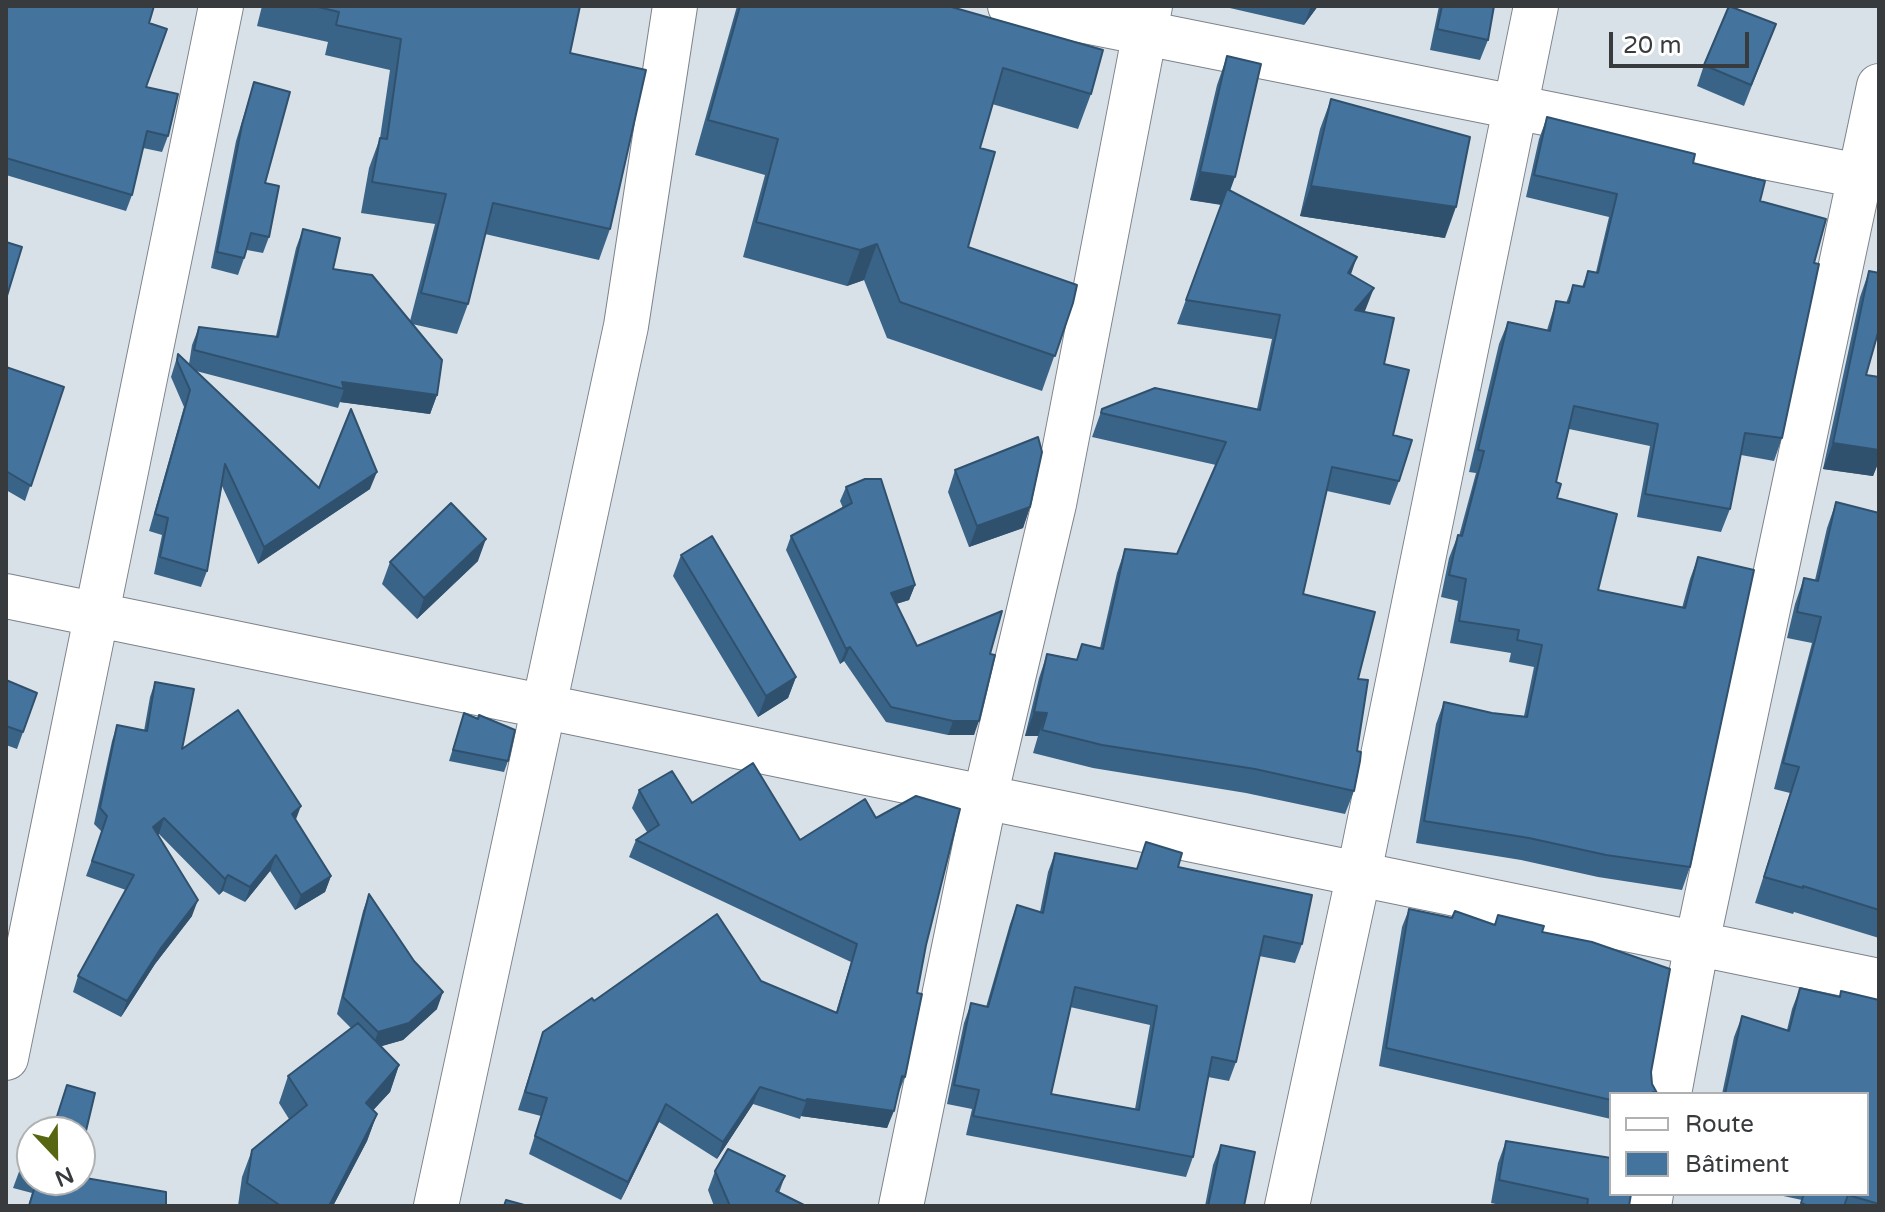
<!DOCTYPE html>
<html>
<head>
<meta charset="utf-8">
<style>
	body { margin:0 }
	#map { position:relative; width:1885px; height:1212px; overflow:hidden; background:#d9e1e8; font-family:"Varela Round",sans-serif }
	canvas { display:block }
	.frame { position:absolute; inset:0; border:8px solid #383b3e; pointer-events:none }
	.legend { position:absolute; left:1609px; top:1092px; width:260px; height:104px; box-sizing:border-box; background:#fff; border:2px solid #afb1b2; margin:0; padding:10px 14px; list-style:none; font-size:24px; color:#383b3e }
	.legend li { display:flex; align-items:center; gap:16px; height:40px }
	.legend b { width:40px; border:2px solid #afb1b2 }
	.north { position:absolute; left:16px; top:1116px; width:80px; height:80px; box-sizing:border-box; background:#fff; border:2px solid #afb1b2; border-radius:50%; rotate:158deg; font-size:22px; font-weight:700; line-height:32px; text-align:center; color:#383b3e }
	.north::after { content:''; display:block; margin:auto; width:28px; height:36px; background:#576711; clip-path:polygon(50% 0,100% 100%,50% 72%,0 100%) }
	.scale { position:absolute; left:1609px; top:32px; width:140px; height:36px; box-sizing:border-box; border:4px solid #383b3e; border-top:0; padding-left:10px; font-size:24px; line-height:28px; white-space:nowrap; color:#383b3e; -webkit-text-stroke:6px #fff; paint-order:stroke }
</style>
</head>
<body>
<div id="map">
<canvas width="1885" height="1212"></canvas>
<div class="frame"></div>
<ul class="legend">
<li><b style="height:10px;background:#fff"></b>Route</li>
<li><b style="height:22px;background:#44749d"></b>Bâtiment</li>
</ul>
<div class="north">N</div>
<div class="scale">20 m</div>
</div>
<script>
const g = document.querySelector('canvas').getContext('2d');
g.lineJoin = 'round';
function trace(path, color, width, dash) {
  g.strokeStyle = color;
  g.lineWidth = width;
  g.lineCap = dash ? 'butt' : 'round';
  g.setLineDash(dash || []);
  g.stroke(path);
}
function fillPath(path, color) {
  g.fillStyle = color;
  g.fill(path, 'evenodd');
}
const minor = new Path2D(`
	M1010,6L1879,180
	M6,596L1879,981
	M6,1058L221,6
	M1669,1094L1697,943L1879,86
	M436,1206L626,326L675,6
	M901,1206L985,797L1054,504L1150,6
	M1287,1206L1359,873L1536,6
	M1649,1206L1651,1194`);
const wall = new Path2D(`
	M6,6L149,23L146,87L168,136L162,152L143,148L132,195L126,211L6,175Z
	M262,6H580L570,53L610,229L599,260L485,234L468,304L457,334L412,324L437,395L430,414L340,402L338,408L196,371L319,488L370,489L258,564L222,486L207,571L201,587L154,574L162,535L149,531L184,407L171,377L178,354L189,364L192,345L199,327L276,336L296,248L303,229L333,269L410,321L435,224L361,213L369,168L380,138L390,70L325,55L328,42L257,26Z
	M737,6H948L1091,94L1078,129L992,104L980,148L968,247L1073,303L1042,391L887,338L864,280L847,286L743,257L765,175L695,155Z
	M1221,6H1318L1304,25Z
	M1439,6H1494L1488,40L1480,60L1430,50Z
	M1776,24L1744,106L1697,86L1704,65Z
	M1227,56L1230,191L1351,275L1384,364L1399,481L1390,505L1327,491L1303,594L1358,679L1357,751L1354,791L1345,814L1246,793L1093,768L1033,753L1038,736H1025L1039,678L1047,654L1077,659L1100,648L1117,573L1125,549L1177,554L1216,465L1092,437L1102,409H1257L1272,339L1177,324L1221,205L1190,200L1217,85Z
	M254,82L265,183L269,237L263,253L247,250L238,275L211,268L236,141Z
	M1331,99L1445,238L1300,216L1320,129Z
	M1547,117L1693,163L1760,201L1814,263L1782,438L1774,461L1741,455L1730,509L1721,532L1637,517L1650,446L1569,429L1556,482L1557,498L1598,590L1682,608L1690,579L1698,557L1690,867L1682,890L1598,877L1521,860L1416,843L1436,724L1444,702L1492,713L1524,716L1534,667L1509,662L1511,653L1450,643L1458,601L1441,597L1449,558L1458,535L1459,536L1476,473L1469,472L1499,344L1508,322L1547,330L1556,301L1566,303L1573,285L1582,287L1588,271L1596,272L1609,217L1526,197L1539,139Z
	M1869,271L1866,375L1879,377V461L1873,476L1823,469L1860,297Z
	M6,367L64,387L25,501L6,490Z
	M955,470L1030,507L1023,528L969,547L948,492Z
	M846,487L915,585L909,600L896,604L917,646L990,654L974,735H948L886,722L844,661L840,664L786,550L791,536L843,508L840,501Z
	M1836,502L1879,513V938L1794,912L1793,914L1755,903L1790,793L1774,789L1812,643L1787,638L1795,604L1804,578L1815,580L1827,528Z
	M681,555L796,677L788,698L758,717L673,576Z
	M478,561L417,619L382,584L390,562Z
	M6,680L37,693L17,749L6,745Z
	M155,682L182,749L296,821L331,876L325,892L295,910L270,871L245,902L223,891L219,895L159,834L157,835L192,916L155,964L121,1017L73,992L78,976L126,890L86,876L102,832L94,824L112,741L117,725L144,731L150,697Z
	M464,713L478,718L508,761L504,772L449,761Z
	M639,790L692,803L800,840L926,945L917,993L905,1077L898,1094L887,1128L801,1116L800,1119L753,1104L717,1159L659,1122L621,1200L529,1154L541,1116L518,1110L543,1032L594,1001L836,1012L851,962L629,857L636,840L647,832L632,808Z
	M1055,853L1136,869L1178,867L1302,944L1295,963L1259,956L1236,1062L1229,1081L1208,1077L1193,1157L1186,1177L966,1135L972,1109L947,1104L964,1023L971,1003L986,1007L1010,924L1017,905L1040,912L1048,872ZM1070,1007L1150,1025L1135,1109L1051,1094Z
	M369,894L437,1009L403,1040L381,1046L399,1065L390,1092L373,1110L377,1114L367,1141L333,1206H238L242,1177L252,1150L289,1119L279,1103L288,1076L351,1028L337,1014L363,911Z
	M1409,909L1452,918L1542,932L1651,1072L1652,1084L1657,1094H1611V1119L1379,1066L1402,927Z
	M1800,988L1839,997L1841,991L1879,1000V1206H1800L1802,1200L1774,1194H1867V1094H1722L1734,1037L1742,1016L1787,1030L1792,1009Z
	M1506,1141L1629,1206H1505L1491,1203L1498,1163Z
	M1221,1145L1244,1206H1205L1213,1165Z
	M32,1159V1180H80L166,1206H28L32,1193L13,1188L20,1169Z
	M715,1171L785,1176L779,1193L806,1206H714L708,1190Z`);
const shadedWall = new Path2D(`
	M1311,6H1318L1304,25Z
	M1200,172L1235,177L1225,205L1190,200Z
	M1311,186L1456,207L1445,238L1300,216Z
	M877,244L864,280L847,286L860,250Z
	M1357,257L1349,280L1348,273Z
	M1374,288L1365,311L1347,334L1355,310Z
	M342,382L437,395L430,414L340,402L344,389Z
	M1833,443L1879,450V461L1873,476L1823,469Z
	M377,472L370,489L258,564L264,547Z
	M1030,507L1023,528L969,547L977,526Z
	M486,539L478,561L417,619L424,598Z
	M915,585L909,600L886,607L891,593Z
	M850,647L844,661L840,664L846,649Z
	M796,677L788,698L758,717L766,696Z
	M1034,712L1047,713L1038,736H1025Z
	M953,721H979L974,735H948Z
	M301,806L295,822L292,814Z
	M164,818L159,834L147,843L153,827Z
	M276,855L270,871L245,902L250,887Z
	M228,875L223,891L219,895L225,879Z
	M331,876L325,892L295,910L301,895Z
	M198,900L192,916L155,964L121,1017L127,1001L161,948Z
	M443,992L437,1009L403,1040L372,1049L378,1032Z
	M399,1065L390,1092L356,1129L366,1103Z
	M760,1087L753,1104L717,1159L723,1142Z
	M807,1099L894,1111L887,1128L801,1116Z
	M666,1104L659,1122L621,1200L628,1182Z
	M377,1114L367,1141L333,1206H329Z`);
const building = new Path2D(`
	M6,6H154L149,23L167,29L146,87L178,94L168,136L147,131L132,195L6,158Z
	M314,6H580L570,53L646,70L610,229L493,203L468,304L421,293L446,194L372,182L380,138L387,139L401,39L336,25L339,12Z
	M740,6H948L1103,50L1091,94L1003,68L980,148L995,152L968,247L1077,285L1073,303L1055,356L900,302L877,244L860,250L756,222L778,139L708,120Z
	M1442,6H1494L1488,40L1437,29Z
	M1729,6L1776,24L1751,85L1704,65Z
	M1227,56L1261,64L1235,177L1200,172Z
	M254,82L290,92L265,183L279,186L269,237L251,233L244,258L217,252L242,125Z
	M1331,99L1470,137L1456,207L1311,186Z
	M1547,117L1695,154L1693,163L1765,181L1760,201L1826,219L1814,263L1819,264L1782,438L1745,433L1730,509L1645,494L1658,424L1574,406L1556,482L1561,484L1557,498L1617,514L1598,590L1685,608L1698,557L1754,570L1690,867L1606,855L1529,838L1424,821L1444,702L1492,713L1527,717L1542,645L1517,640L1519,630L1459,621L1466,579L1449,575L1458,535L1462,536L1484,451L1478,450L1508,322L1550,331L1556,301L1569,303L1573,285L1584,287L1588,271L1598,273L1617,194L1534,175Z
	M1227,189L1357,257L1348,273L1374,288L1355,310L1394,318L1384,364L1409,370L1393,435L1412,440L1399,481L1332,467L1303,594L1375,612L1358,679L1368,680L1357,751L1361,752L1360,761L1354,791L1255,769L1102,745L1042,730L1047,713L1034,712L1047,654L1077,660L1082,644L1103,649L1125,549L1177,554L1226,442L1101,413L1102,409L1155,388L1260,410L1280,315L1186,300Z
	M303,229L340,238L333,269L372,275L442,360L437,395L342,382L344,389L194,350L199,327L278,337Z
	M6,242L22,247L6,299Z
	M1869,271L1879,273V329L1866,375L1879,377V450L1833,443Z
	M178,354L319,488L351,409L377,472L264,547L225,464L207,571L160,557L168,518L155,514L190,390L177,361Z
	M6,367L64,387L31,486L6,471Z
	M1038,437L1042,452L1030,507L977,526L955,470Z
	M865,479H881L915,585L891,593L917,646L1002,611L990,654L995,655L979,721H953L891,707L850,647L846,649L791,536L852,503L846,487Z
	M1836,502L1879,513V910L1803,886V888L1764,877L1799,767L1783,763L1821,617L1797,612L1804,578L1818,581Z
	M451,503L486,539L424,598L390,562Z
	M712,536L796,677L766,696L681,555Z
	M6,680L37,693L23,732L6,726Z
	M155,682L194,689L182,749L238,710L301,806L292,814L331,876L301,895L276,855L250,887L228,875L225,879L164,818L153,827L198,900L161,948L127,1001L78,976L134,875L92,861L107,816L100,808L117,725L147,731Z
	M464,713L478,719L479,715L515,730L508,761L453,750Z
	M753,763L800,840L865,799L876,818L916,796L960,809L926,945L917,993L922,994L905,1077L902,1076L894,1111L807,1099L806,1101L760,1087L723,1142L666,1104L628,1182L535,1136L547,1098L525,1092L543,1032L592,998L594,1001L717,914L761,981L837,1013L857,944L636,840L659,825L639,790L672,771L692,803Z
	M1146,842L1182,853L1178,867L1312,895L1302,944L1264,936L1236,1062L1212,1057L1193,1157L973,1116L979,1090L954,1085L971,1003L988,1007L1017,905L1043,913L1055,853L1137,869ZM1075,987L1157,1006L1139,1110L1051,1094Z
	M369,894L414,961L443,992L409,1023L378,1032L343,997Z
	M1409,909L1452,918L1455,911L1495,925L1498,915L1544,926L1542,932L1592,942L1670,969L1651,1072L1652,1084L1657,1093L1653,1092L1652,1094H1611V1100L1386,1048Z
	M1800,988L1840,997L1841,991L1879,1000V1204L1848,1195L1844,1206H1808L1801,1203L1804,1194H1867V1094H1725L1742,1016L1789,1031Z
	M358,1023L399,1065L366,1103L377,1114L329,1206H281L247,1183L252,1150L307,1105L288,1076Z
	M67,1085L95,1093L80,1156V1132H52Z
	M1506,1141L1611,1158V1194H1631L1629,1206H1587L1588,1199L1499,1180Z
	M1221,1145L1255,1152L1244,1206H1208Z
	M728,1149L785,1176L776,1191L806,1206H730L715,1171Z
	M32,1159V1172L20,1169Z
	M80,1177L166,1192V1206H29L37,1180H80Z
	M506,1200L528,1206H504Z`);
trace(minor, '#7d838a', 46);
trace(minor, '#fff', 44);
fillPath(wall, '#3a6487');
fillPath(shadedWall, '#30516e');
fillPath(building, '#44749d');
trace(building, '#30516e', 2);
</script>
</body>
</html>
